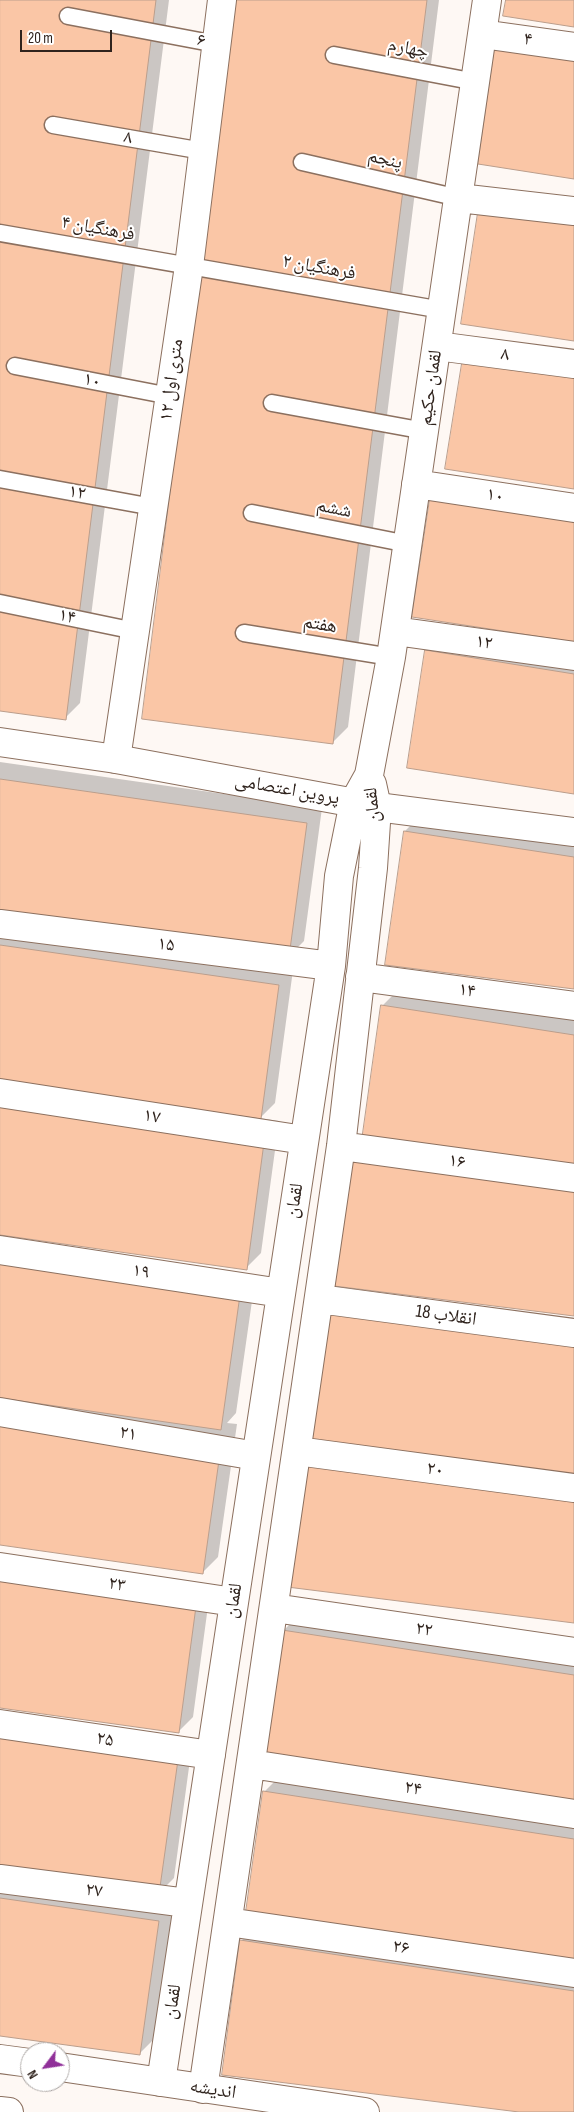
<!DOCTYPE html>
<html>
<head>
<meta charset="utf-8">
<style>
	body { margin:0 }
	#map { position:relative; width:574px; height:2112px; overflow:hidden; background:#fef8f4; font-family:"Sofia Sans Condensed",sans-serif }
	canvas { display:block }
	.north { position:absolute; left:20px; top:2042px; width:50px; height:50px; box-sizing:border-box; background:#fff; border:1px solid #aca7a5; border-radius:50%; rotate:239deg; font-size:14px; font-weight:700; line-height:20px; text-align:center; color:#2f231d }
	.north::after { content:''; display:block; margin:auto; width:18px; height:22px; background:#903099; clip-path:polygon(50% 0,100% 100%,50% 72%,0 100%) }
	.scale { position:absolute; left:20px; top:30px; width:92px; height:22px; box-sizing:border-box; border:2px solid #2f231d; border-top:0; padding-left:6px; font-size:15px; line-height:18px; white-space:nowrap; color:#2f231d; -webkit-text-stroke:4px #fff; paint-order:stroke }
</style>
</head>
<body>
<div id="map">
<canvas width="574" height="2112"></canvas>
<div class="north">N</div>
<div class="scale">20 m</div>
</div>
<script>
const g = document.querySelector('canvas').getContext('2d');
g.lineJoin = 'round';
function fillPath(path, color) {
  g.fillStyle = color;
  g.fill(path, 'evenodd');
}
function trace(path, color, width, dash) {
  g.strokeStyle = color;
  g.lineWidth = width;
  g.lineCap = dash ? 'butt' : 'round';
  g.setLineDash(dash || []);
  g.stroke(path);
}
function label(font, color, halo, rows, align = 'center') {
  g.font = font + ' "Sofia Sans Condensed","Noto Naskh Arabic",sans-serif';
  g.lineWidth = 4;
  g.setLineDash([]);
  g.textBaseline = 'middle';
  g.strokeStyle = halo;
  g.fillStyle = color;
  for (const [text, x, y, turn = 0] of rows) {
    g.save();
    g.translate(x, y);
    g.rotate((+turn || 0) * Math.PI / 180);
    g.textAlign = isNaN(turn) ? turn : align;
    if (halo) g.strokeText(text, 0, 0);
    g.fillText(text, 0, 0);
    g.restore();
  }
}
const shadow = new Path2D(`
	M0,0H169L80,703L65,718L0,710Z
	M234,0H439L348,727L333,742Z
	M480,337L574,352V488L465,352Z
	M441,636L574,657V793L426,651Z
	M0,762L322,808L304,941L289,956L0,915Z
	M420,816L574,840V988L405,831Z
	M0,928L293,970L275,1103L260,1118L279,1121L261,1253L246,1268L0,1233Z
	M397,991L574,1019V1315L366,1139L382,1006Z
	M0,1244L255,1280L236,1413L227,1423L237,1424L218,1557L203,1572L0,1543Z
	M0,1554L211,1584L193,1717L178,1732L0,1707Z
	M298,1616L574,1658V1803L283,1631Z
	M192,1745L174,1878L159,1893L0,1870Z
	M279,1777L574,1823V2112H529L242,1940L256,1926L264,1792Z
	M0,1881L173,1906L154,2039L139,2054L0,2034Z`);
const building = new Path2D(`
	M0,0H156L66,720L0,711Z
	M232,0H427L333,744L142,719Z
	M506,0H574V27L503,16Z
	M495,46L574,59V179L478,164Z
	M479,206L574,220V341L461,324Z
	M464,351L574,369V489L445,469Z
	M430,499L574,522V642L412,617Z
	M425,650L574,674V794L407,768Z
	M0,779L307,823L289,957L0,916Z
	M404,831L574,857V989L385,965Z
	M0,945L279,985L261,1119L0,1082Z
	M381,1005L574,1035V1167L362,1140Z
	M0,1098L265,1135L247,1270L0,1235Z
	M352,1151L574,1186V1316L334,1286Z
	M0,1261L240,1295L221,1430L0,1398Z
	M328,1308L574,1346V1476L309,1443Z
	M0,1407L222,1439L203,1574L0,1545Z
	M305,1453L574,1494V1623L287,1587Z
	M0,1571L197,1599L179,1733L0,1708Z
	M282,1630L574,1675V1804L264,1765Z
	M0,1734L178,1760L159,1894L0,1872Z
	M263,1791L574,1839V1967L244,1926Z
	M0,1898L159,1921L140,2055L0,2036Z
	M240,1940L574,1991V2112H519L222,2075Z`);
const service = new Path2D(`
	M68,16L216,44
	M334,55L476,82
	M53,125L203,151
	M302,162L459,198
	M0,233L442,310
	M15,366L170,396
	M272,403L425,431
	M0,479L153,507
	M252,513L408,544
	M0,603L135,631
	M244,633L391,657`);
const minor = new Path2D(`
	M482,34L574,47
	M459,198L574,211
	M437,346L574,364
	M416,484L574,508
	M395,631L574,656
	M116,759L189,266L222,0
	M0,924L331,966
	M360,977L574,1006
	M0,1093L304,1140
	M341,1146L574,1178
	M0,1250L281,1293
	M319,1299L574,1333
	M0,1412L256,1456
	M297,1451L574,1488
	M0,1567L234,1602
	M274,1608L574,1652
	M0,1724L211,1755
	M251,1764L574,1814
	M0,1879L187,1903
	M228,1922L574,1973
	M161,2082L331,966L339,876L354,802L369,775L391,657L487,0
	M203,2089L341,1146L373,868L377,807L372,784`);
const tertiary = new Path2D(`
	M0,742L116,759L377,807L574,832
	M0,2059L30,2063
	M60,2067L365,2112
	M0,2111L9,2112`);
const streetNames = [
	["۴",528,40,8],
	["۶",201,41,11],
	["چهارم",408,49,11],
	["۸",128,138,10],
	["پنجم",385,160,13],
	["فرهنگیان ۴",98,229,10],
	["فرهنگیان ۲",319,268,10],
	["۸",505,355,7],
	["۱۲ متری اول",172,380,-82],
	["۱۰",92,381,11],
	["لقمان حکیم",431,388,-82],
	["۱۲",77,493,10],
	["۱۰",495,496,9],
	["ششم",334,509,11],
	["۱۴",67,617,12],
	["هفتم",320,625,9],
	["۱۲",484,643,8],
	["پروین اعتصامی",287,790,10],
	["لقمان",373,805,-96],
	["۱۵",166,945,7],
	["۱۴",467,991,8],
	["۱۷",152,1117,9],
	["۱۶",457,1162,8],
	["لقمان",295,1201,-81],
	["۱۹",141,1272,9],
	["انقلاب 18",446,1316,8],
	["۲۱",128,1434,10],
	["۲۰",435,1470,8],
	["۲۳",117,1585,9],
	["لقمان",234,1601,-81],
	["۲۲",424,1630,8],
	["۲۵",105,1740,9],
	["۲۴",413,1789,9],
	["۲۷",94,1891,7],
	["۲۶",401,1948,8],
	["لقمان",173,2002,-81],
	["اندیشه",213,2090,9]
];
fillPath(shadow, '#0003');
fillPath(building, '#fac6a6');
trace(building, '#bb9e8c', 1);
trace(service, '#8c705f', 19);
trace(minor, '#8c705f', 30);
trace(tertiary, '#8c705f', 30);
trace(service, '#fff', 16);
trace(minor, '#fff', 28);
trace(tertiary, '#fff', 28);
label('19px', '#2f231d', '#fff', streetNames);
</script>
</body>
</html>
